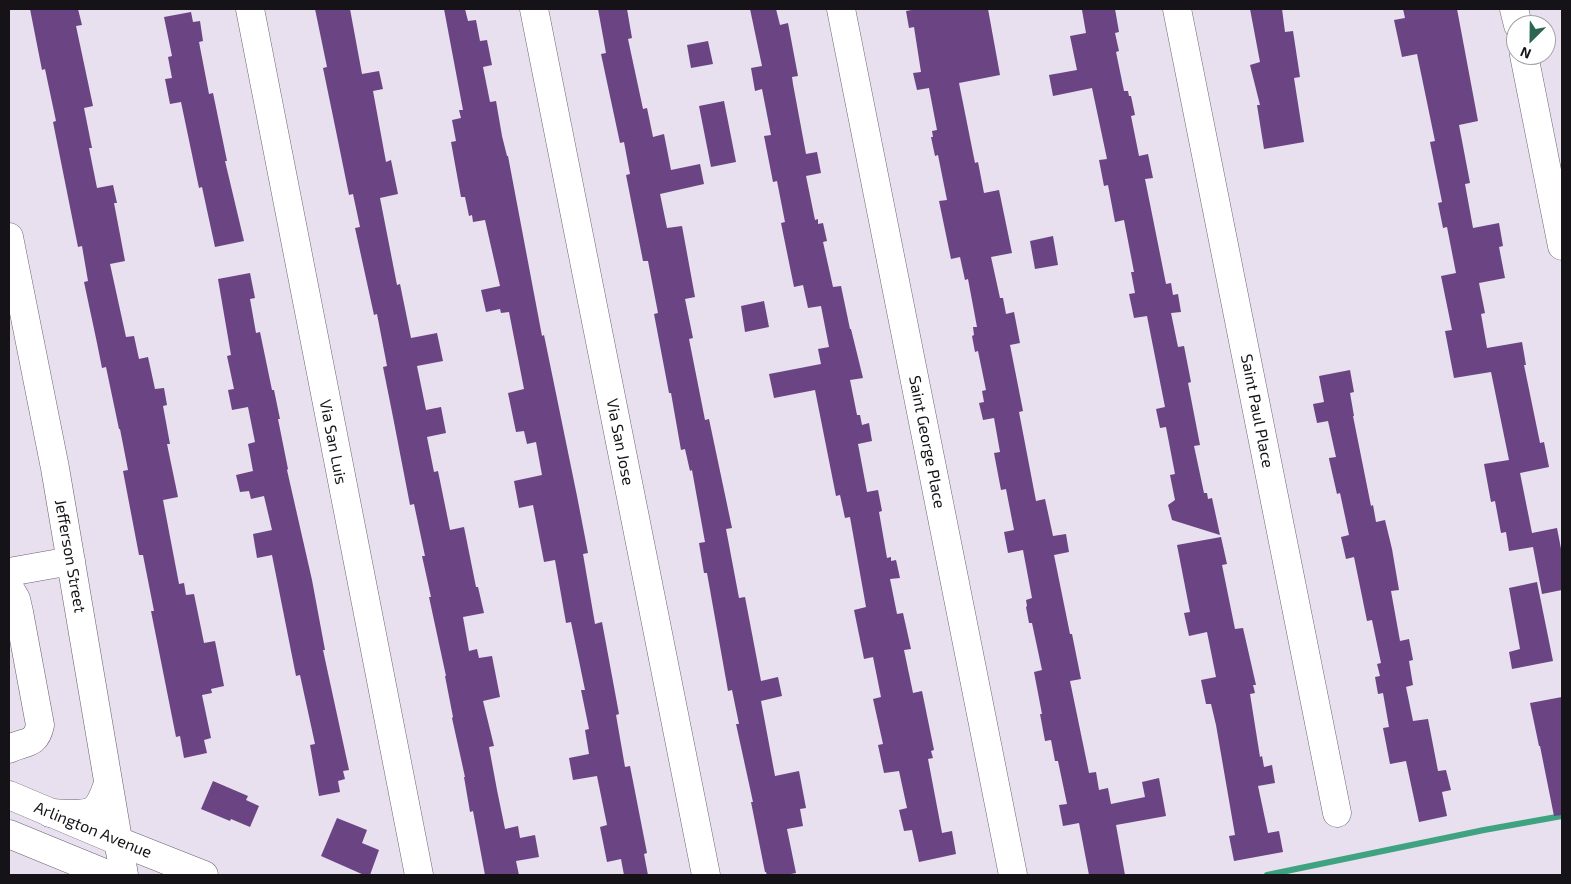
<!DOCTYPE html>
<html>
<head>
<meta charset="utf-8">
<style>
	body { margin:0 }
	#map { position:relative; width:1571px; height:884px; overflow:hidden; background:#e8dfef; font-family:"Exo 2",sans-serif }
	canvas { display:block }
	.frame { position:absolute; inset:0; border:10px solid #161318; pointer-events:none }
	.north { position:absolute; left:1506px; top:15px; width:50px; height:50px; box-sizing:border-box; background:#fff; border:1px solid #a2a1a3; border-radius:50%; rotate:203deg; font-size:14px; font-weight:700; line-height:20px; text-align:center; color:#161318 }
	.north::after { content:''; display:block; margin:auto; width:18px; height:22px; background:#2a6651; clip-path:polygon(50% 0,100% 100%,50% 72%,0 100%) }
</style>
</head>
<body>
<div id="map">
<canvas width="1571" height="884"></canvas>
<div class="frame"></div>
<div class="north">N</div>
</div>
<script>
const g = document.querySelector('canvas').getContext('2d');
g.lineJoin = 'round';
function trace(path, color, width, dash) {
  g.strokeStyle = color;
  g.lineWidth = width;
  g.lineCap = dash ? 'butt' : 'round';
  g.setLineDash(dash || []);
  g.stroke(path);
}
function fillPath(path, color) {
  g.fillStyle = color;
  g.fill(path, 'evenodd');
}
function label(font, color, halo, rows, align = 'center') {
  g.font = font + ' "Exo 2",sans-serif';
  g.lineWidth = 5;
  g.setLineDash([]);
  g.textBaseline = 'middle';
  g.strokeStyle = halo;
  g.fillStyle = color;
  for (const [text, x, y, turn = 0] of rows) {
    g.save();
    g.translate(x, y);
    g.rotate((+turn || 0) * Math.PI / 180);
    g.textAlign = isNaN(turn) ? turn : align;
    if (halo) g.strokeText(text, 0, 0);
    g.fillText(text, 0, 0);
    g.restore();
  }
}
const stream = new Path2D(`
	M1267,875L1484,830L1562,816`);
const building = new Path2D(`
	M30,9H78L82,25L76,26L93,106L84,108L92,148H89L97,188L113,185L117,203H114L125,261L110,264L126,337L134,336L139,359L148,357L155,389L164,388L167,405L163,406L170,444H167L178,497L163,500L179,584L184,583L186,595L194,594L204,643L215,641L224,686L211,689L212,693L202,695L211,738L204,740L207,753L184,758L180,736L176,737L151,611H154L143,555H139L123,471L128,470L120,429H119L106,367L102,368L97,343L84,282L88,281L82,246L78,247L53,122L56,121L45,69L42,70Z
	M315,9H350L362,74L379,71L383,89L373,91L386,162L391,160L398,194L380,198L397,285L400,284L411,338L437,333L443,361L417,366L426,410L441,407L446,433L427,437L434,472L438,471L450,530L464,527L476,587H478L484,613L463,617L469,651L477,649L479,658L492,656L500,697L483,701L494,746L489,747L497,790L505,829L518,826L520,838L535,835L539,857L516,861L519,875H485L473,811L470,812L464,777H465L452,718L453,717L445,676H446L429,597H431L422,556H425L414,504L410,505L393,417L383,367L387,366L377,314L374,315L355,228L360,227L353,194L349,195L336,131L323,68L327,67Z
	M444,9H465L468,21L476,20L480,41L487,40L492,65L483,67L490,102L496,101L502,136L507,156H508L542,336L544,335L577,496L588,553L583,554L595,624L602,622L619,714L616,715L625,767L630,766L647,853L644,854L648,875H624L621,859L607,862L600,827L607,825L597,776L573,780L569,758L589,754L585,730L589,729L581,690H585L571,622L566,623L555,560L544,562L533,505L519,508L514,481L542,475L536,442L527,444L524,431L516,432L508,393L524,389L509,312L501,313L500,309L486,312L481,290L500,286L485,220L473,222L472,215L469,216L465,197H461L451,142L456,141L452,120L461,118L459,110H463Z
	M598,9H627L632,38L628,39L643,109L647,108L653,137L664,134L671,170L700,164L704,184L660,194L667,228L682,226L695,297L685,299L693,338L689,339L705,420L709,419L732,528L726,529L739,598L745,597L761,681L778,677L782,696L761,701L775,776L799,771L806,808L800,809L803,826L787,829L796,873L786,875H767L766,872H765L751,802H753L736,724H739L732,690L728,691L707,573H704L699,543L705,542L692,470L690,471L685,449L681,450L671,393H669L654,314L658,313L648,261H643L626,175L630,174L624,142L620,143L601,54L606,53Z
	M750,9H776L780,25L788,23L798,76L792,77L793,84L806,154L817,152L821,173L806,176L815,220L818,219V224L823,223L827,241L823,242L833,287L841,286L850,329H851L863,378L850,380L857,415H860L862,425L869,423L872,441L858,444L867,492L878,490L882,511L879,512L887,558L891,557V561L896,560L900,578L890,579L897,614L903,613L911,649L904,650L913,693L922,691L934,750L931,751L933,758L928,759L942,833L952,831L956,854L919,862L912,830L904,831L899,810L907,808L899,771L884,773L878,745L883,744L873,699L881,697L873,657L864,659L854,610L866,607L850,517L845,518L840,495L836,496L815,390L774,398L769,374L821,364L818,349L829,347L821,306L808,308L803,285L794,287L781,223L785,222L777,181L773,182L764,136L771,135L762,89L755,91L751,68L762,66Z
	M917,9H988L1000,75L959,83L975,163L978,162L984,193L999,190L1012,253L991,257L1000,298H1003L1006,314L1014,312L1020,343L1010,345L1023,411L1019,412L1036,501L1045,499L1053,536L1066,534L1069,552L1054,555L1070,634H1072L1081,679L1070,681L1089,773L1096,772L1099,790L1108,788L1111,804L1145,797L1142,782L1159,778L1166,816L1116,825L1125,875H1089L1079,823L1063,826L1059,805L1067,804L1058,761H1055L1051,740L1045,741L1040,714H1042L1034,672L1042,670L1032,623H1029L1026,607L1027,606L1026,600L1032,598L1023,550L1008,553L1004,532L1014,530L1006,489L1001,490L994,453L1000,452L994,418L983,420L979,403L984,402L982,391L986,390L978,351L975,352L972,336L974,335L973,327H977L968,279L965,280L960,257L951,259L939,201L947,200L938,155L935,156L931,137H933L932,131L937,130L929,88L917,90L913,73L921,72L914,27L909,28L906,11Z
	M1091,9H1115L1119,32L1115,33L1119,51L1116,52L1124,91H1128L1129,96H1131L1135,115L1131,116L1139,156L1148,154L1153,178L1145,179L1166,284L1171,283L1173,295L1178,294L1181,312L1171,313L1178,347L1184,346L1191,382L1188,383L1200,445L1194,446L1204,493H1207L1208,499L1212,498L1220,535L1172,520L1168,505L1175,500L1170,475L1175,474L1166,427L1160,428L1156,409L1165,407L1147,316L1134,318L1129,294L1135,293L1131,272H1134L1124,220L1115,222L1108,185L1104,186L1099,160L1107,159L1092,88L1053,96L1049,75L1077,70L1070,36L1086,33L1082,10Z
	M1250,9H1282L1285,32L1293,31L1300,77L1294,78L1304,142L1264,149L1257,105H1260L1250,65L1260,62Z
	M1403,9H1457L1478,121L1459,125L1470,183L1465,184L1473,228L1499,223L1503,246L1499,247L1505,278L1479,283L1485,313L1481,314L1487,348L1522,342L1526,365H1524L1540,443L1544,442L1549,467L1520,473L1532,533L1557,528L1562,554V590L1542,594L1533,547L1509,551L1506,532L1501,533L1495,501L1491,502L1484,464L1509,460L1491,372L1454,378L1445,331L1452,330L1441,276L1456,273L1447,227L1443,228L1438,203L1442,202L1430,142L1435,141L1417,54L1402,57L1394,20L1405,18Z
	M191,12L193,22L200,21L203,41L199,42L209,94L213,93L227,161H225L244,241L215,247L202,187L199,188L181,102L170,104L165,79L172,78L168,57L172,56L164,17Z
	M708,41L713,64L691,68L687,45Z
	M724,101L736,162L711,167L699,106Z
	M1053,236L1058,265L1035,269L1030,241Z
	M250,273L255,298L250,299L256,333L260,332L272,390H274L280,419H278L288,469L287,470L312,580L325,650H323L349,770L343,771L345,779L338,781L340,792L319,796L310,745L315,744L300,675L296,676L272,555L257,558L253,534L272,530L264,496L251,499L249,491L240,492L236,475L253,471L248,444L255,442L248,407L232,410L228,390L234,389L227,356L231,355L218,279Z
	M764,301L769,327L745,332L741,306Z
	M1350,370L1354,392L1350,393L1354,416H1353L1371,506L1373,505L1376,522L1385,520L1392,549L1399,590L1391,591L1400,641L1409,639L1413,660L1409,661L1413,685L1406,687L1413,721L1428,719L1438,771L1446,770L1451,790L1442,792L1447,816L1419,822L1406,761L1390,764L1383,728L1389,727L1383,693L1378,694L1375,677L1380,676L1377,664L1381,663L1372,620L1367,621L1354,557L1346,559L1341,537L1349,535L1340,493L1337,494L1329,459V458L1336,457L1328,421L1317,423L1313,404L1324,402L1319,376Z
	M1221,537L1227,564L1222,565L1235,629L1243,628L1256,685H1253L1255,693L1250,694L1260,757L1262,756L1264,767L1272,765L1275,783L1258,786L1268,833L1279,831L1283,852L1234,861L1229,836L1235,835L1216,725L1211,704H1206L1201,680L1216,677L1207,632L1189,636L1184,613L1190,612L1177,545Z
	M1537,582L1553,661L1512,669L1509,652L1520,649L1509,588Z
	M1562,697V815L1554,816L1540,746H1539L1530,703Z
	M213,781L248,796L246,800L259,806L250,827L231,819L230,821L201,809Z
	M337,818L367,830L362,843L379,850L370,875H364L321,856Z`);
const minor = new Path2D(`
	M250,9L419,875
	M534,9L706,875
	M841,9L1013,875
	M1177,9L1337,813
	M1514,9L1518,25
	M1524,55L1562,246
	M9,237L55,468L124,875
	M9,572L71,561
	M9,587L16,599L19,612L40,725C36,746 24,741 9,749
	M50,813C62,813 87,817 96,808C102,802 105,791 108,784`);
const major = new Path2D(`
	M9,795L118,841L204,875
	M9,834L109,875`);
const streetNames = [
	["Saint Paul Place",1257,411,79],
	["Via San Luis",333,442,79],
	["Via San Jose",620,442,79],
	["Saint George Place",927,442,79],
	["Jefferson Street",70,556,80],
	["Arlington Avenue",93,830,22]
];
trace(stream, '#3fa381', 6);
fillPath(building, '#6a4483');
trace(minor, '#69616e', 29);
trace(major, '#69616e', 29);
trace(minor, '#fff', 28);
trace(major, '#fff', 28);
label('16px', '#161318', '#fff', streetNames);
</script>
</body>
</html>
